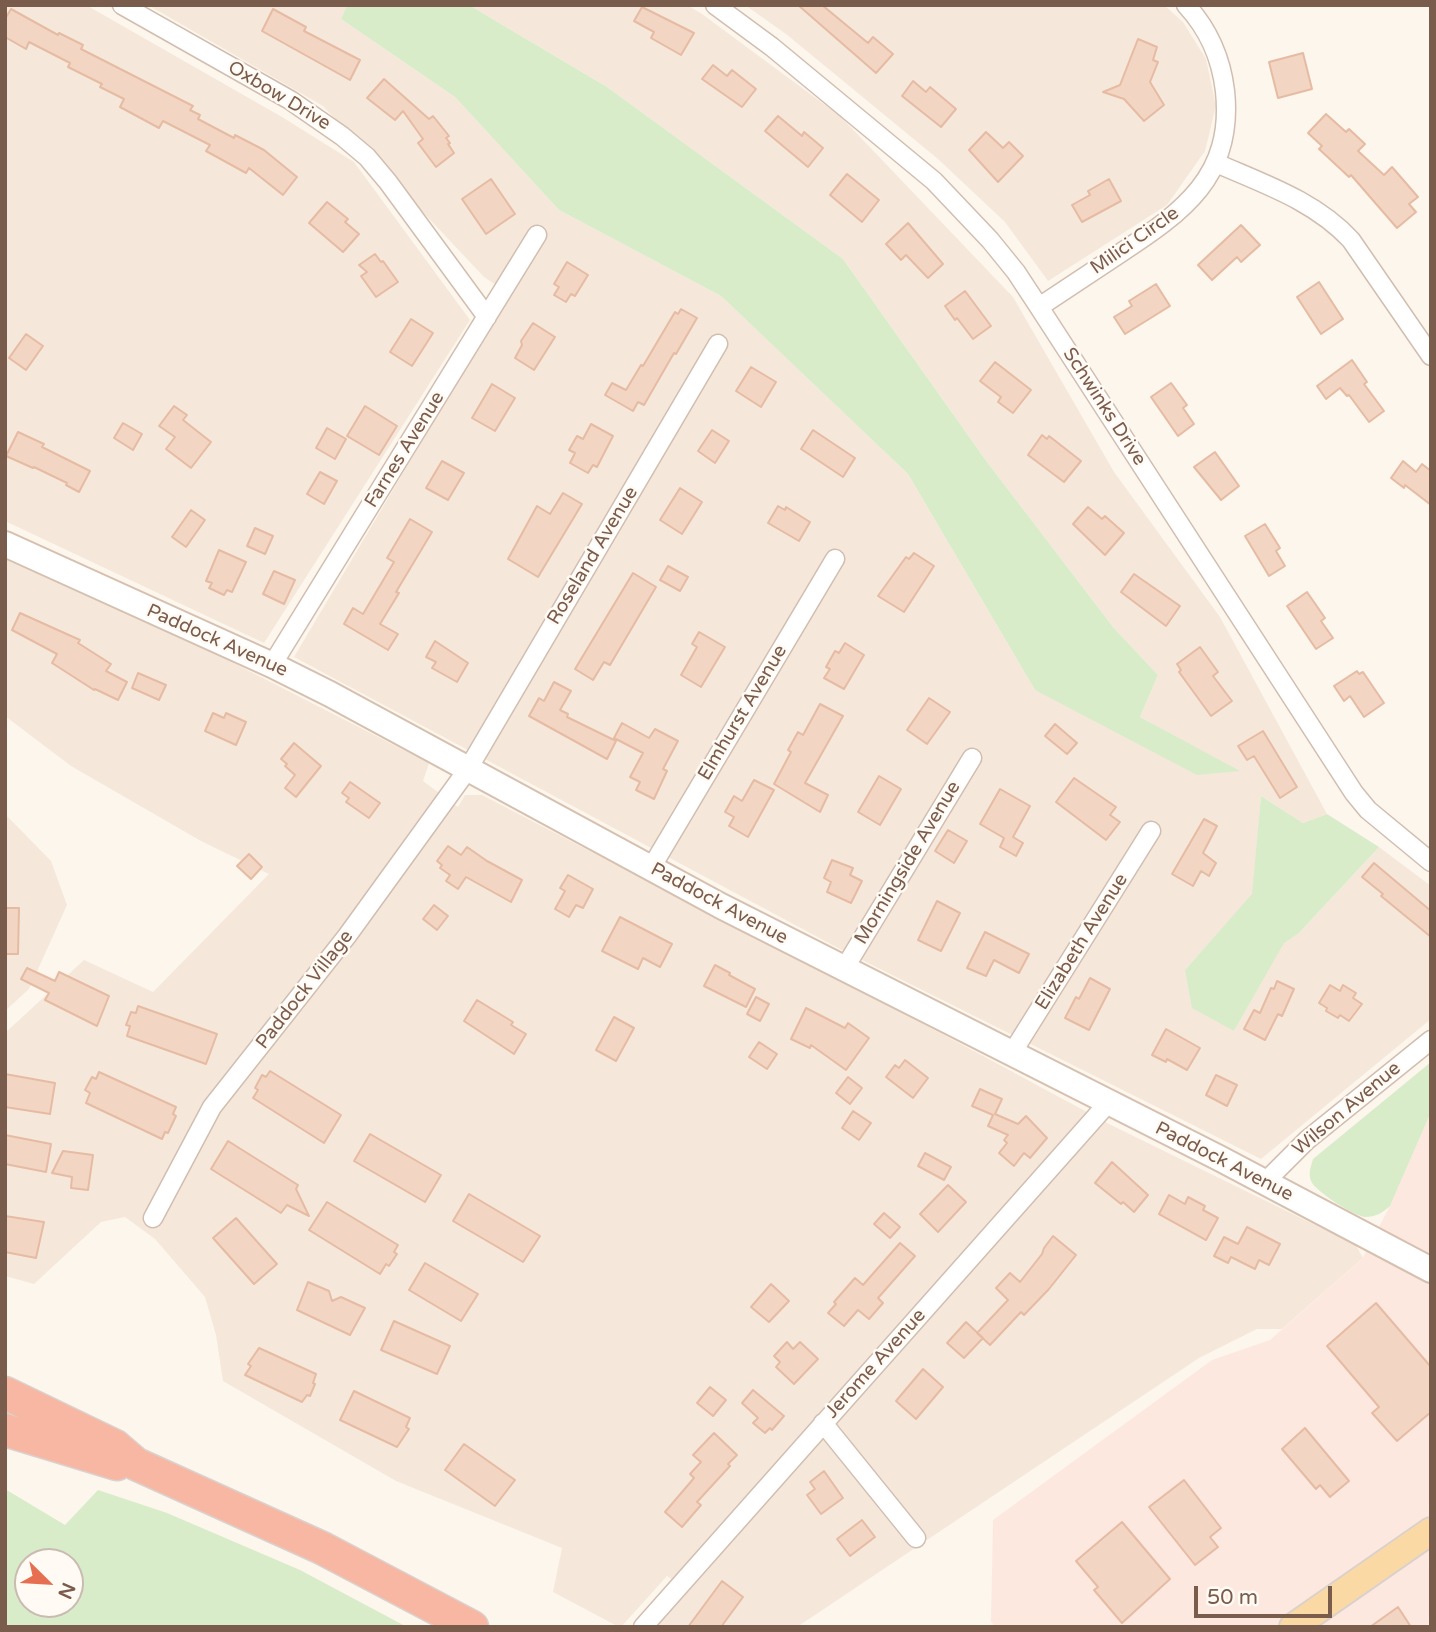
<!DOCTYPE html>
<html>
<head>
<meta charset="utf-8">
<style>
	body { margin:0 }
	#map { position:relative; width:1436px; height:1632px; overflow:hidden; background:#fdf6ec; font-family:"Varela Round",sans-serif }
	canvas { display:block }
	.frame { position:absolute; inset:0; border:7px solid #7a5c4d; pointer-events:none }
	.north { position:absolute; left:14px; top:1548px; width:70px; height:70px; box-sizing:border-box; background:#fffaf3; border:2px solid #cabbb1; border-radius:50%; rotate:114deg; font-size:19px; font-weight:700; line-height:28px; text-align:center; color:#7a5c4d }
	.north::after { content:''; display:block; margin:auto; width:24px; height:32px; background:#e76f51; clip-path:polygon(50% 0,100% 100%,50% 72%,0 100%) }
	.scale { position:absolute; left:1194px; top:1586px; width:138px; height:32px; box-sizing:border-box; border:4px solid #7a5c4d; border-top:0; padding-left:9px; font-size:21px; line-height:24px; white-space:nowrap; color:#7a5c4d; -webkit-text-stroke:5px #fffaf3; paint-order:stroke }
</style>
</head>
<body>
<div id="map">
<canvas width="1436" height="1632"></canvas>
<div class="frame"></div>
<div class="north">N</div>
<div class="scale">50 m</div>
</div>
<script>
const g = document.querySelector('canvas').getContext('2d');
g.lineJoin = 'round';
function fillPath(path, color) {
  g.fillStyle = color;
  g.fill(path, 'evenodd');
}
function trace(path, color, width, dash) {
  g.strokeStyle = color;
  g.lineWidth = width;
  g.lineCap = dash ? 'butt' : 'round';
  g.setLineDash(dash || []);
  g.stroke(path);
}
function label(font, color, halo, rows, align = 'center') {
  g.font = font + ' "Varela Round",sans-serif';
  g.lineWidth = 5;
  g.setLineDash([]);
  g.textBaseline = 'middle';
  g.strokeStyle = halo;
  g.fillStyle = color;
  for (const [text, x, y, turn = 0] of rows) {
    g.save();
    g.translate(x, y);
    g.rotate((+turn || 0) * Math.PI / 180);
    g.textAlign = isNaN(turn) ? turn : align;
    if (halo) g.strokeText(text, 0, 0);
    g.fillText(text, 0, 0);
    g.restore();
  }
}
const residential = new Path2D(`
	M5,5H86L282,117L354,162L470,320L264,643L5,521Z
	M148,5H347L341,19L455,97L559,210L721,296L908,474L1035,690L1238,771L1140,717L1158,675L1113,627L987,462L843,259L607,87L469,5H687L702,14L840,116L1013,297L1114,472L1220,617L1327,814L1303,823L1261,796L1253,894L1185,970L1234,1031L1284,942L1299,933L1379,847L1431,886V1019L1261,1159L840,949L294,657L509,294L484,277L323,106Z
	M745,5H1164L1183,22L1206,59L1216,106L1205,151L1167,205L1048,281L1005,222L938,159L786,34Z
	M5,559L214,653L429,763L423,781L458,807L465,795H482L946,1036L1111,1125L1356,1245L1363,1258L1282,1329H1257L1199,1358L797,1627H653L685,1588L667,1576L621,1627H619L553,1592L562,1548L396,1481L223,1381L216,1335L205,1297L155,1239L125,1217L101,1222L34,1284L5,1276V1033L84,960L153,992L269,874L201,841L71,766L5,716Z
	M5,814L51,861L67,905L29,989L5,1011Z`);
const commercial = new Path2D(`
	M1431,1112V1627H995L991,1621L993,1520L1212,1360L1270,1340L1362,1259L1390,1206Z`);
const green = new Path2D(`
	M347,5H469L607,87L843,259L987,462L1113,627L1158,675L1140,717L1240,771L1197,775L1035,690L908,474L721,296L559,210L455,97L341,19Z
	M1261,796L1303,823L1327,814L1379,847L1299,933L1284,943L1234,1031L1192,1008L1185,970L1252,894Z
	M1431,1062V1112L1390,1206C1382,1213 1376,1217 1365,1217C1354,1216 1315,1191 1311,1181C1308,1174 1311,1166 1313,1159Z
	M5,1489L65,1525L98,1490L167,1513L300,1570L407,1627H5ZM70,1562V1604H28V1562Z`);
const building = new Path2D(`
	M798,5H822L868,43L873,37L893,54L876,73Z
	M642,7L694,33L681,55L651,38L654,32L634,21Z
	M11,9L58,35L59,33L83,45L81,49L193,106L190,110L200,115L198,119L234,138L235,135L264,150L297,177L283,195L249,168L246,173L206,151L210,145L163,121L159,128L120,107L124,99L100,87L102,84L68,67L70,63L29,42L26,49L5,37V19Z
	M273,9L306,27L304,31L360,60L350,80L262,31Z
	M1138,39L1157,47L1153,60L1158,62L1150,82L1164,105L1144,121L1124,99L1103,92L1120,85Z
	M1303,53L1312,89L1278,98L1269,62Z
	M713,65L727,76L732,70L756,89L742,107L702,79Z
	M384,79L429,119L433,116L449,136L446,138L450,143L448,144L454,153L436,167L418,143L423,139L403,111L395,120L367,98Z
	M913,81L926,92L930,87L956,109L941,127L902,96Z
	M1326,114L1346,132L1349,129L1365,144L1358,151L1384,175L1392,167L1418,197L1409,204L1416,212L1397,228L1351,175L1349,177L1319,149L1322,146L1308,133Z
	M778,116L802,136L804,132L823,148L808,167L765,131Z
	M986,132L1003,148L1009,142L1023,156L998,182L969,150Z
	M847,174L879,200L862,222L830,195Z
	M491,179L515,214L486,234L462,199Z
	M1109,179L1121,201L1082,222L1072,205L1090,195L1088,191Z
	M327,202L348,219L345,222L359,234L343,252L309,223Z
	M908,223L943,264L928,278L906,255L901,260L886,244Z
	M1241,225L1260,245L1241,262L1237,257L1212,280L1198,265Z
	M375,254L381,262L383,261L398,282L376,297L361,276L367,272L359,265Z
	M567,262L588,275L575,296L571,294L566,302L554,295L559,287L554,284Z
	M1319,282L1343,319L1321,334L1297,297Z
	M1156,284L1170,306L1125,334L1114,317L1132,306L1129,301Z
	M965,291L991,326L973,339L957,318L955,320L945,306Z
	M681,309L697,318L676,354L674,353L644,405L638,402L633,411L605,395L612,383L626,390L641,365L643,366L675,312L678,314Z
	M411,319L433,333L412,366L390,352Z
	M533,323L555,337L534,370L515,358L522,345L521,341Z
	M26,334L43,346L26,370L9,358Z
	M1352,360L1367,382L1364,384L1384,411L1369,422L1349,395L1347,396L1340,388L1326,399L1317,386Z
	M995,362L1031,390L1013,413L998,402L1001,397L980,381Z
	M751,367L776,382L761,407L736,391Z
	M1171,383L1187,405L1183,408L1194,424L1178,436L1151,397Z
	M492,384L515,398L495,431L472,418Z
	M174,406L187,415L183,420L211,442L191,468L166,449L175,437L159,426Z
	M365,406L397,426L379,455L347,436Z
	M123,423L142,434L133,450L114,438Z
	M591,424L613,436L597,467L593,465L588,473L570,463L575,453L569,450L577,436L583,439Z
	M327,428L346,439L335,459L316,448Z
	M712,430L729,441L715,463L698,451Z
	M813,430L855,458L843,477L801,449Z
	M18,432L44,444L42,447L90,471L79,492L66,485L67,483L34,467L33,468L6,456Z
	M1042,435L1047,439L1049,436L1081,461L1064,482L1028,455Z
	M1215,452L1239,486L1221,500L1194,467Z
	M442,461L464,473L448,500L426,488Z
	M1403,461L1416,472L1422,464L1431,471V505L1405,485L1404,488L1391,478Z
	M320,472L337,481L324,504L307,494Z
	M680,488L702,502L682,534L660,520Z
	M563,493L582,504L538,577L508,559L537,506L550,514Z
	M778,506L785,510L786,507L810,522L799,541L768,523Z
	M1088,507L1102,519L1105,516L1124,533L1105,555L1073,524Z
	M191,510L205,520L186,547L172,537Z
	M410,519L432,532L396,592L399,593L380,624L398,634L388,650L344,624L353,608L363,614L394,562L387,558Z
	M1265,524L1280,548L1276,551L1285,566L1269,576L1245,536Z
	M255,528L273,536L265,554L247,546Z
	M219,550L246,562L232,592L227,590L224,595L209,588L212,583L206,581Z
	M914,553L934,566L904,612L878,596L906,557L909,559Z
	M668,566L688,577L680,591L660,580Z
	M274,571L295,580L284,604L263,594Z
	M633,573L656,587L610,665L604,662L593,680L575,669Z
	M1134,574L1180,606L1166,626L1121,592Z
	M1307,592L1325,618L1321,621L1333,638L1316,649L1287,606Z
	M20,613L80,640L78,643L111,664L106,671L127,682L118,700L95,689L94,690L52,663L57,654L12,630Z
	M699,632L725,647L701,687L681,675L697,647L692,644Z
	M435,641L468,663L457,682L432,668L436,662L426,657Z
	M845,643L864,655L844,689L824,678L830,669L826,667L835,651L839,653Z
	M1200,647L1218,672L1213,676L1232,701L1211,716L1179,672L1181,670L1177,664Z
	M1357,671L1359,674L1363,672L1384,703L1364,717L1350,696L1344,701L1334,686Z
	M138,673L166,685L159,700L132,688Z
	M554,682L571,691L560,710L568,714L567,717L616,741L607,759L529,716L539,698L544,701Z
	M929,698L950,712L927,744L907,730Z
	M820,704L843,716L805,783L828,795L820,812L774,784L791,752L788,750L798,732L803,735Z
	M213,713L224,718L226,713L246,722L236,745L205,731Z
	M622,723L649,738L655,729L678,741L663,769L667,771L654,799L636,790L640,782L630,777L643,753L614,738Z
	M1055,724L1077,743L1067,754L1045,736Z
	M1263,731L1297,787L1280,798L1254,756L1247,760L1238,746Z
	M294,743L321,766L296,797L285,788L295,775L285,766L287,764L281,759Z
	M879,776L901,789L880,825L858,812Z
	M1074,778L1116,807L1110,815L1120,822L1106,840L1056,802Z
	M754,780L774,790L748,837L729,826L734,817L725,812L734,796L742,801Z
	M350,782L380,803L369,818L346,802L349,798L342,793Z
	M1000,789L1030,806L1013,837L1023,843L1016,856L1000,847L1004,838L980,824Z
	M1204,819L1217,826L1203,853L1216,863L1209,876L1201,871L1193,886L1172,874Z
	M948,830L967,841L954,863L935,851Z
	M448,846L461,855L467,847L487,861L522,880L511,902L466,877L458,889L446,881L450,875L440,868L442,865L437,861Z
	M249,854L262,867L251,879L237,866Z
	M832,860L853,868L850,875L862,881L851,903L827,892L831,882L824,878Z
	M1374,863L1431,911V937L1381,896L1383,894L1362,877Z
	M568,875L593,889L583,908L576,905L569,917L555,909L565,891L560,888Z
	M937,901L960,913L941,951L918,940Z
	M434,905L448,916L437,930L423,919Z
	M5,908H19L18,954H5Z
	M620,917L672,944L660,967L643,958L638,969L602,951Z
	M985,932L1029,954L1019,973L994,960L986,976L967,968Z
	M715,965L730,973L729,975L755,989L746,1007L704,986Z
	M27,968L55,981L59,972L109,996L97,1026L45,1000L49,993L21,979Z
	M1090,978L1110,989L1089,1030L1065,1018L1076,997L1079,999Z
	M1277,981L1294,989L1282,1016L1278,1014L1265,1040L1244,1029L1254,1010L1260,1013L1271,988L1274,989Z
	M1330,985L1340,991L1343,985L1356,993L1353,998L1362,1004L1349,1021L1340,1015L1338,1018L1326,1011L1327,1008L1319,1003Z
	M756,997L769,1004L760,1021L747,1014Z
	M477,1000L513,1022L511,1025L526,1034L514,1054L464,1021Z
	M138,1006L217,1034L206,1064L127,1036L130,1026L126,1025L131,1012L136,1013Z
	M806,1008L845,1028L848,1023L869,1038L846,1070L811,1045L810,1048L791,1039Z
	M614,1017L634,1028L616,1061L596,1050Z
	M1166,1029L1200,1048L1187,1070L1167,1059L1166,1062L1152,1055Z
	M759,1042L777,1054L767,1069L749,1057Z
	M905,1060L928,1078L913,1098L886,1077L895,1065L899,1068Z
	M270,1071L341,1115L324,1143L253,1098L258,1090L255,1088L262,1075L266,1077Z
	M99,1072L176,1107L173,1114L176,1116L168,1133L165,1132L162,1139L86,1103L90,1093L85,1090L92,1077L96,1079Z
	M5,1074L55,1083L50,1114L5,1107Z
	M1216,1075L1237,1085L1227,1106L1206,1095Z
	M848,1077L862,1088L850,1104L836,1093Z
	M980,1089L1002,1099L995,1114L1018,1124L1026,1116L1047,1138L1030,1158L1024,1153L1014,1166L999,1153L1007,1143L1004,1140L1008,1135L988,1126L993,1115L972,1106Z
	M853,1111L871,1123L859,1140L842,1128Z
	M370,1134L441,1175L425,1202L354,1161Z
	M5,1135L51,1144L46,1172L5,1164Z
	M228,1141L298,1185L296,1189L309,1216L287,1205L281,1213L211,1169Z
	M63,1151L93,1155L88,1190L71,1188L72,1177L52,1173Z
	M925,1153L951,1167L944,1180L918,1166Z
	M1112,1162L1148,1195L1134,1212L1123,1202L1121,1204L1095,1183Z
	M948,1185L966,1202L938,1232L920,1214Z
	M469,1194L540,1236L523,1262L453,1221Z
	M1169,1195L1185,1204L1188,1197L1205,1206L1203,1210L1218,1218L1206,1240L1159,1214Z
	M327,1202L398,1245L394,1252L397,1254L389,1266L386,1264L380,1274L309,1230Z
	M884,1213L900,1227L890,1238L874,1224Z
	M5,1216L44,1222L36,1258L5,1252Z
	M236,1218L277,1264L254,1284L213,1238Z
	M1247,1227L1280,1244L1269,1265L1259,1260L1255,1269L1231,1257L1228,1263L1214,1256L1224,1237L1238,1244Z
	M1053,1236L1076,1255L1049,1289L1024,1315L1021,1312L990,1345L977,1333L1008,1300L996,1288L1010,1273L1020,1282L1042,1254L1044,1248Z
	M900,1243L915,1256L878,1298L883,1303L869,1319L858,1310L844,1326L828,1313L836,1304L834,1302L855,1278L863,1285Z
	M425,1263L478,1294L461,1321L409,1290Z
	M308,1282L329,1291L332,1301L341,1297L365,1308L350,1335L297,1310Z
	M771,1284L789,1301L769,1322L751,1307Z
	M1376,1303L1431,1367V1412L1397,1441L1372,1413L1379,1407L1327,1346Z
	M394,1321L450,1346L437,1374L381,1350Z
	M966,1322L983,1338L964,1358L947,1343Z
	M787,1342L793,1349L800,1342L818,1359L794,1384L776,1367L780,1362L774,1356Z
	M259,1348L316,1374L313,1383L315,1384L310,1396L307,1395L302,1402L245,1375L251,1366L248,1364Z
	M923,1369L943,1387L916,1419L896,1401Z
	M710,1387L726,1400L713,1416L697,1403Z
	M753,1390L784,1416L772,1430L770,1428L765,1433L753,1423L758,1418L742,1403Z
	M354,1391L410,1418L406,1427L409,1429L397,1447L340,1420Z
	M1305,1428L1349,1481L1330,1497L1320,1485L1316,1489L1282,1449Z
	M714,1433L737,1455L728,1464L730,1466L697,1502L701,1505L682,1527L665,1512L694,1478L690,1474L701,1462L693,1455Z
	M464,1444L515,1480L495,1506L445,1470Z
	M824,1471L843,1498L821,1514L807,1495L815,1489L810,1482Z
	M1184,1480L1221,1528L1210,1537L1218,1547L1195,1565L1149,1507Z
	M862,1520L875,1537L850,1556L837,1539Z
	M1122,1522L1170,1579L1122,1623L1094,1590L1098,1587L1076,1561Z
	M722,1581L743,1597L721,1627H688Z
	M1398,1607L1411,1627H1370Z`);
const minor = new Path2D(`
	M122,5L290,100L342,136L367,157L388,182L487,317
	M715,5L772,47L934,181L990,240L1016,272L1039,307L1354,793L1368,810L1431,862
	M1216,163C1264,184 1315,201 1351,240L1431,356
	M1039,307C1066,289 1092,272 1119,254C1183,212 1234,176 1225,91C1221,57 1209,30 1186,5
	M272,665L537,235
	M651,868L835,559
	M844,969L972,758
	M1012,1053L1151,831
	M1265,1182L1307,1140L1431,1040
	M153,1218L212,1107L347,936L468,769L718,344
	M823,1423L916,1538
	M643,1627L1109,1102`);
const secondary = new Path2D(`
	M5,544L272,665L330,694L721,906L1219,1158L1431,1270`);
const primary = new Path2D(`
	M1293,1627L1431,1531`);
const motorway = new Path2D(`
	M5,1393L115,1446L136,1464L322,1548L472,1627
	M5,1430L117,1464`);
const streetNames = [
	["Oxbow Drive",279,96,31],
	["Milici Circle",1135,241,-35],
	["Schwinks Drive",1104,407,57],
	["Farnes Avenue",405,450,-58],
	["Roseland Avenue",593,556,-59],
	["Paddock Avenue",217,641,24],
	["Elmhurst Avenue",743,713,-59],
	["Morningside Avenue",908,863,-59],
	["Paddock Avenue",719,904,28],
	["Elizabeth Avenue",1082,942,-58],
	["Paddock Village",305,990,-52],
	["Wilson Avenue",1347,1109,-40],
	["Paddock Avenue",1224,1162,27],
	["Jerome Avenue",876,1364,-48]
];
fillPath(residential, '#f5e8da');
fillPath(commercial, '#fde8e0');
fillPath(green, '#d8ecc9');
fillPath(building, '#f3d5c3');
trace(building, '#e6bba3', 2);
trace(minor, '#d1beb0', 21);
trace(secondary, '#d6c0b0', 28);
trace(primary, '#dad1cd', 30);
trace(motorway, '#dad1cd', 35);
trace(minor, '#fff', 18);
trace(secondary, '#fff', 24);
trace(primary, '#fbd9a5', 26);
trace(motorway, '#f7b7a3', 32);
label('19px', '#7a5c4d', '#fffaf3', streetNames);
</script>
</body>
</html>
